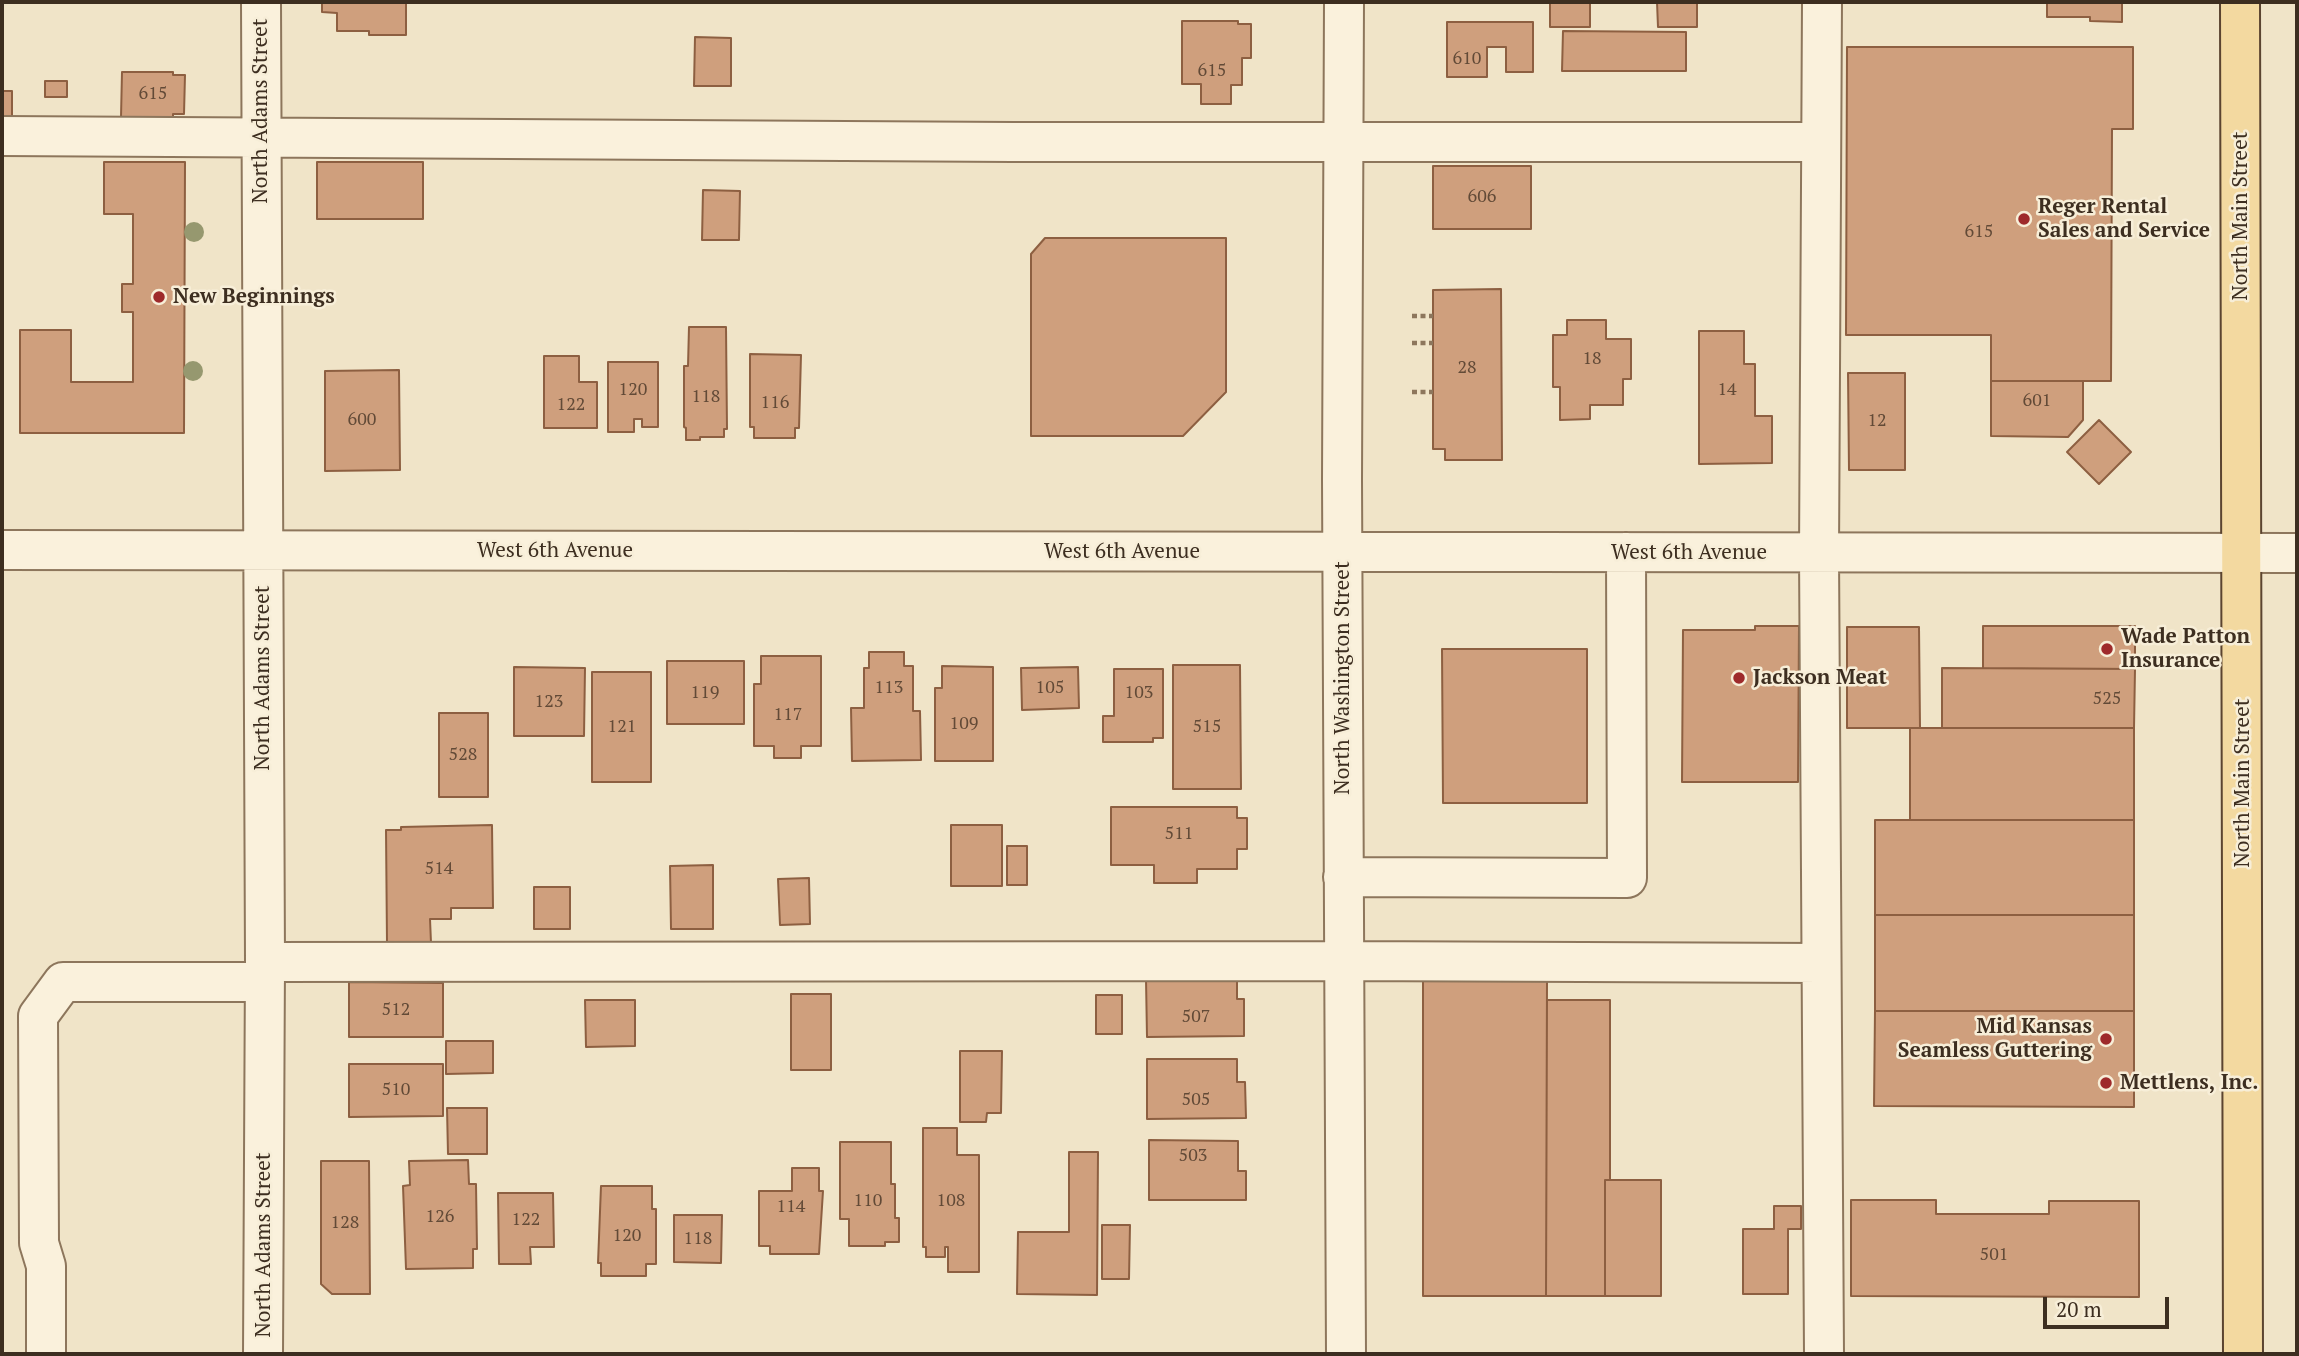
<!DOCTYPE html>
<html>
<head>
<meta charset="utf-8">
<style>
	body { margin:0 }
	#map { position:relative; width:2299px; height:1356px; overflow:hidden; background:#f0e4c8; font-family:"PT Serif",serif }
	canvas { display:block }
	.frame { position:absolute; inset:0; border:4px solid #3d2e20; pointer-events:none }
	.scale { position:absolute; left:2043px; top:1297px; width:126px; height:32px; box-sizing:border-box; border:4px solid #3d2e20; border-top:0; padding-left:9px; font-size:21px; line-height:24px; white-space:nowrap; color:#3d2e20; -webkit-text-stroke:5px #f7eed8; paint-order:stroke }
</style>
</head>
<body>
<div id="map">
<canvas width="2299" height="1356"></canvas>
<div class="frame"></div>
<div class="scale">20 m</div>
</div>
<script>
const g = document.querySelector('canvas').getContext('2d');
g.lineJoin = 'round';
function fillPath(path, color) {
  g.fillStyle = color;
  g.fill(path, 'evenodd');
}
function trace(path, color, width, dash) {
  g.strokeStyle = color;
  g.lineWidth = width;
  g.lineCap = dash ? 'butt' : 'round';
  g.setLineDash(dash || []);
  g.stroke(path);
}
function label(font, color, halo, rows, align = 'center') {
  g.font = font + ' "PT Serif",serif';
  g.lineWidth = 5;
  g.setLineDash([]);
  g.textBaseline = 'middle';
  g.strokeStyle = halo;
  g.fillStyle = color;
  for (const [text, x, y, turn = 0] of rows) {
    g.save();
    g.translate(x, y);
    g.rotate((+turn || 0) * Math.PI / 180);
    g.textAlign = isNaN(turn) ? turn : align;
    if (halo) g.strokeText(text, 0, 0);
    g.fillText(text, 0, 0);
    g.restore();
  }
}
const building = new Path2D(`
	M322,2H406V35H369V31H337V13L322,12Z
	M1550,2H1590V27H1550Z
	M1657,2H1697V27H1658Z
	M2047,2H2122V22L2090,21V17H2047Z
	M1182,21H1238V24H1251V58H1242V85H1231V104H1201V84H1182Z
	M1447,22H1533V72H1506V47H1487V77H1447Z
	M1563,31L1686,32V71H1562Z
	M695,37L731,38V86H694Z
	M1847,47H2133V129H2112L2111,381H1991V335H1846Z
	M122,72H173V75H185L184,114H173V118L121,117Z
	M45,81H67V97H45Z
	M2,91H12V117H2Z
	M104,162H185L184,433H20V330H71V382H133V312H122V284H133V214H104Z
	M317,162H423V219H317Z
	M1433,166H1531V229H1433Z
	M703,190L740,191L739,240H702Z
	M1045,238H1226V392L1183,436H1031V254Z
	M1501,289L1502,460H1445V449H1433V290Z
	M1567,320H1606V339H1631V379H1623V405H1590V419L1560,420V387H1553V335H1567Z
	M689,327H726L727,429H724V437H700V440H686V428L684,427V366H688Z
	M1699,331H1744V364H1755V416H1772V463L1699,464Z
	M750,354L801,355L799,428H795V438H754V427H750Z
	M544,356H579V382H597V428H544Z
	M608,362H658V427H642V419H634V432H608Z
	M399,370L400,470L325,471V371Z
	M1848,373H1905V470H1849Z
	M1991,381H2083V420L2068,437L1991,436Z
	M2099,420L2131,452L2099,484L2067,452Z
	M1755,626H1799L1798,782H1682L1683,630H1755Z
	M1983,626H2135V669L1983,668Z
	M1847,627H1919L1920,728H1847Z
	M1442,649H1587V803H1443Z
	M869,652H904V666H913V711H920L921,760L852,761L851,708H864V668H869Z
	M761,656H821V746H801V758H774V746H754V684H761Z
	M667,661H744V724H667Z
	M1173,665H1240L1241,789H1173Z
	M942,666L993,667V761H935V688H942Z
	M514,667L585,668L584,736H514Z
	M1078,667L1079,708L1022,710L1021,668Z
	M1942,668L2135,669L2134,728H1942Z
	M1114,669H1163V738H1153V742H1103V716H1114Z
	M592,672H651V782H592Z
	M439,713H488V797H439Z
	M1910,728H2134V820H1910Z
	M1111,807H1237V818H1247V849H1237V869H1197V883H1154V865H1111Z
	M1875,820H2134V915H1875Z
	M492,825L493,908H451V919H430L431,943H387L386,830H401V827Z
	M951,825H1002V886H951Z
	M1007,846H1027V885H1007Z
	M713,865V929H671L670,866Z
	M809,878L810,924L780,925L778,879Z
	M534,887H570V929H534Z
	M1875,915H2134V1011H1875Z
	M1237,978V999H1244V1036L1147,1037L1146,979Z
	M1423,981H1547L1546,1296H1423Z
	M349,982L443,983V1037H349Z
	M791,994H831V1070H791Z
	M1096,995H1122V1034H1096Z
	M585,1000H635V1046L586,1047Z
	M1547,1000H1610V1180H1605V1296H1546Z
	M1875,1011H2134V1107L1874,1106Z
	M446,1041H493V1073L446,1074Z
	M960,1051H1002L1001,1113H987L986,1122H960Z
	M1147,1059H1237V1082H1245L1246,1118L1147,1119Z
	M349,1064H443V1116L349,1117Z
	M447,1108H487V1154H448Z
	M923,1128H957V1155H979V1272H948V1247H945V1257H926V1247H923Z
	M1149,1140L1238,1141V1171H1246V1200H1149Z
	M840,1142H891V1184H895V1218H899V1242H885V1246H849V1219H840Z
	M1069,1152H1098L1097,1295L1017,1294L1018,1232H1069Z
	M468,1160L469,1184H476L477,1249H473V1268L406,1269L403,1186L410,1185L409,1161Z
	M321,1161H369L370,1294H332L321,1284Z
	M792,1168H819V1191H823L819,1254H770V1246H759V1191H792Z
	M1605,1180H1661V1296H1605Z
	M601,1186H652V1209H656V1264H646V1276H601V1263H598Z
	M498,1193H553L554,1247H530L531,1264H499Z
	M1851,1200H1936V1214H2049V1201H2139V1297L1851,1296Z
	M1774,1206H1801V1229H1788V1294H1743V1229H1774Z
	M674,1215H722L721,1263L674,1262Z
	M1102,1225H1130L1129,1279H1102Z`);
const path = new Path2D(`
	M1412,316H1433
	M1412,343H1433
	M1412,392H1433`);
const minor = new Path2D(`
	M261,2L265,962L263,1354
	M1344,2L1342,479L1346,1354
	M1822,2L1819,554L1824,1354
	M2,136L1013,142H1821
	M2,550L2297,553
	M1343,877L1627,878L1626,552
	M265,962L1343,961L1821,963
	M46,1354V1266L39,1243L38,1016L63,982H265`);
const major = new Path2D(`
	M2240,2L2243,1354`);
const trees = [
	[194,232],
	[193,371]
];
const markers = [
	[2024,219,7,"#9e2a2b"],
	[159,297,7,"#9e2a2b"],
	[2107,649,7,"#9e2a2b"],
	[1739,678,7,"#9e2a2b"],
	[2106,1039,7,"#9e2a2b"],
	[2106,1083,7,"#9e2a2b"]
];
const numberNames = [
	["610",1467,59],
	["615",1212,71],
	["615",153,94],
	["606",1482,197],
	["615",1979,232],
	["18",1592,359],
	["28",1467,368],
	["120",633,390],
	["14",1727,390],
	["118",706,397],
	["601",2037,401],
	["116",775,403],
	["122",571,405],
	["600",362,420],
	["12",1877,421],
	["113",889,688],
	["105",1050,688],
	["119",705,693],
	["103",1139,693],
	["525",2107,699],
	["123",549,702],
	["117",788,715],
	["109",964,724],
	["121",622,727],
	["515",1207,727],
	["528",463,755],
	["511",1179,834],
	["514",439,869],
	["512",396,1010],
	["507",1196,1017],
	["510",396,1090],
	["505",1196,1100],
	["503",1193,1156],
	["110",868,1201],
	["108",951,1201],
	["114",791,1207],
	["126",440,1217],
	["122",526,1220],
	["128",345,1223],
	["120",627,1236],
	["118",698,1239],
	["501",1994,1255]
];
const streetNames = [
	["North Adams Street",261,111,-90],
	["North Main Street",2241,216,-90],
	["West 6th Avenue",555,551],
	["West 6th Avenue",1122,552],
	["West 6th Avenue",1689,553],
	["North Adams Street",263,678,-90],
	["North Washington Street",1343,678,-90],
	["North Main Street",2243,783,-90],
	["North Adams Street",264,1245,-90]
];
const poiNames = [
	["Reger Rental",2038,207],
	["Sales and Service",2038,231],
	["New Beginnings",173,297],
	["Wade Patton",2121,637],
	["Insurance",2121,661],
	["Jackson Meat",1753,678],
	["Mid Kansas",2092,1027,"right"],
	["Seamless Guttering",2092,1051,"right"],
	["Mettlens, Inc.",2120,1083]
];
fillPath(building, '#cf9f7d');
trace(building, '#8d5f41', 2);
trace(minor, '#8d765c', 42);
trace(major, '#5b4430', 42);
trace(path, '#8d765c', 4.5, [5, 3.5]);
trace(minor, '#faf1dc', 38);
trace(major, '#f3d9a0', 38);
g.fillStyle = '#96986f';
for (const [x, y] of trees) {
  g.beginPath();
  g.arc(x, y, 10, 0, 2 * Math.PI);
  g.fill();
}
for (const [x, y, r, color] of markers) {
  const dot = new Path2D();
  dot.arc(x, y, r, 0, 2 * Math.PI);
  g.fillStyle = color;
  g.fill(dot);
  trace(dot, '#f7eed8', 2.5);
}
label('18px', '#624a37', null, numberNames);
label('21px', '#3d2e20', '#f7eed8', streetNames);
label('bold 21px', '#3d2e20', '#f7eed8', poiNames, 'left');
</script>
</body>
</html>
